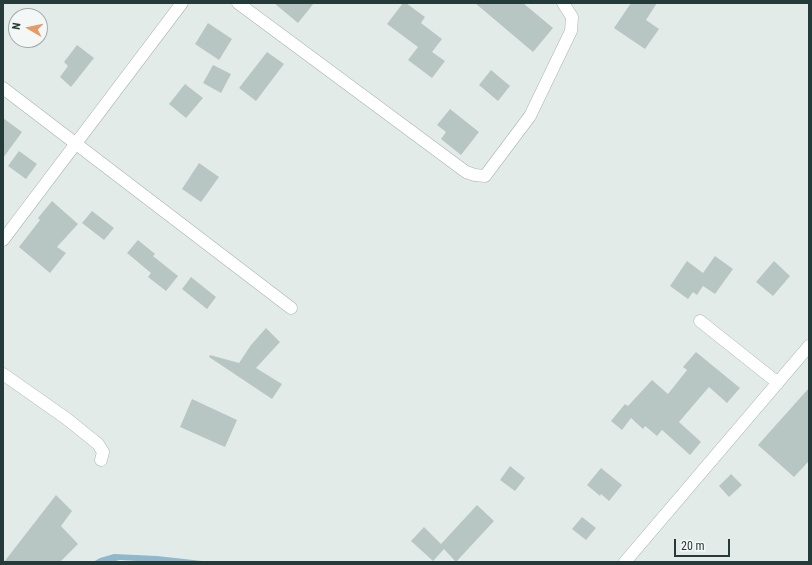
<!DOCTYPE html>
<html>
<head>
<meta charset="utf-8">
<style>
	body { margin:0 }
	#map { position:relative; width:812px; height:565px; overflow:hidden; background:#e3ebe9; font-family:"Roboto Condensed",sans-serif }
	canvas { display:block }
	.frame { position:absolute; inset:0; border:4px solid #243b39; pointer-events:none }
	.north { position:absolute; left:8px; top:8px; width:40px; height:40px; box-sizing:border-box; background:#f3f8f7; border:1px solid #a0acab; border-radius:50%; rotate:279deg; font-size:11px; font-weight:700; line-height:16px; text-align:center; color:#243b39 }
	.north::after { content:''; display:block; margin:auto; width:14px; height:18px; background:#e69b67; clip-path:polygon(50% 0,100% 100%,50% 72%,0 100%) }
	.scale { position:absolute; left:674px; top:539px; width:56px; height:18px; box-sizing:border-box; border:2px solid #243b39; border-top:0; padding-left:5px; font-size:12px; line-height:14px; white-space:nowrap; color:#243b39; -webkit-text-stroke:3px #f3f8f7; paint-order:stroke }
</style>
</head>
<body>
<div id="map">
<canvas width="812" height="565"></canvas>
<div class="frame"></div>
<div class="north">N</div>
<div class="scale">20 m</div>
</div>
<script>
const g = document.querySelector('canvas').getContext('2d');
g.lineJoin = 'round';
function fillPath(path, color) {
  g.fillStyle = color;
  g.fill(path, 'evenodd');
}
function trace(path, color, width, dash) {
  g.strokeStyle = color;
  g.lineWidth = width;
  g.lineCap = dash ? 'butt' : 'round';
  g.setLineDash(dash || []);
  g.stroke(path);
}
const water = new Path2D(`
	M114,554L157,556L211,562H153L120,560L111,562H93L100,558Z`);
const building = new Path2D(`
	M274,3H314L298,23Z
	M403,3H406L425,17L421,23L442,39L432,52L445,61L432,78L408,60L418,47L387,24Z
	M475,3H523L553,28L533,52Z
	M631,3H657L646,20L659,29L645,49L614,28Z
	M208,23L232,39L219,60L195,44Z
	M77,45L94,58L71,87L60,77L68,66L64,62Z
	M267,52L284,64L256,101L239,88Z
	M213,65L231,74L221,93L203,83Z
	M491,70L510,86L498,101L479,85Z
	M185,84L203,98L186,118L169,104Z
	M450,109L479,132L461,155L441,139L446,132L437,125Z
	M3,118L22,132L3,158Z
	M19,151L37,164L26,179L8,166Z
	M199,163L219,177L201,202L182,189Z
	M52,201L78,224L57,247L66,253L50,273L19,247L40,220L38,218Z
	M92,211L114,228L104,240L82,223Z
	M138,240L155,254L153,256L178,276L166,291L148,277L151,273L127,253Z
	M715,256L733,269L715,294L703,286L697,295L693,292L688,299L670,286L687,261L703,273Z
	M774,261L790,276L773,296L756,282Z
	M191,277L216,297L207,309L182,289Z
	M266,328L280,342L256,368L282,384L272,399L209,357L210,355L239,363L251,345Z
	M696,352L740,388L727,403L709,387L679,422L701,442L690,455L662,430L657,436L645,426L643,429L631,418L622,430L611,421L625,404L628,406L652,380L668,394L687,370L683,367Z
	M809,388V461L794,477L758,445Z
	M192,399L237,420L225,447L180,427Z
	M510,466L525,478L515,491L500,480Z
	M601,468L622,485L609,501L601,494L600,496L587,485Z
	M731,474L742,485L729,497L719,486Z
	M56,495L72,511L61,526L78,544L60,562H4Z
	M477,505L494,521L456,562L444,549L433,561L411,541L424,527L441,544Z
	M582,517L596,528L586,540L572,529Z`);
const minor = new Path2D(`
	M238,3L466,172L475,175L485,176L530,116L571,31L572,17L563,3
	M3,88L291,308
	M3,240L182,3
	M700,321L778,383
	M3,374L67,419L98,444L103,452L101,460
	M625,562L809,346`);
fillPath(water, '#90b8cc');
fillPath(building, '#b8c6c3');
trace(minor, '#a6b3b1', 13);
trace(minor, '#fff', 12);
</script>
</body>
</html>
